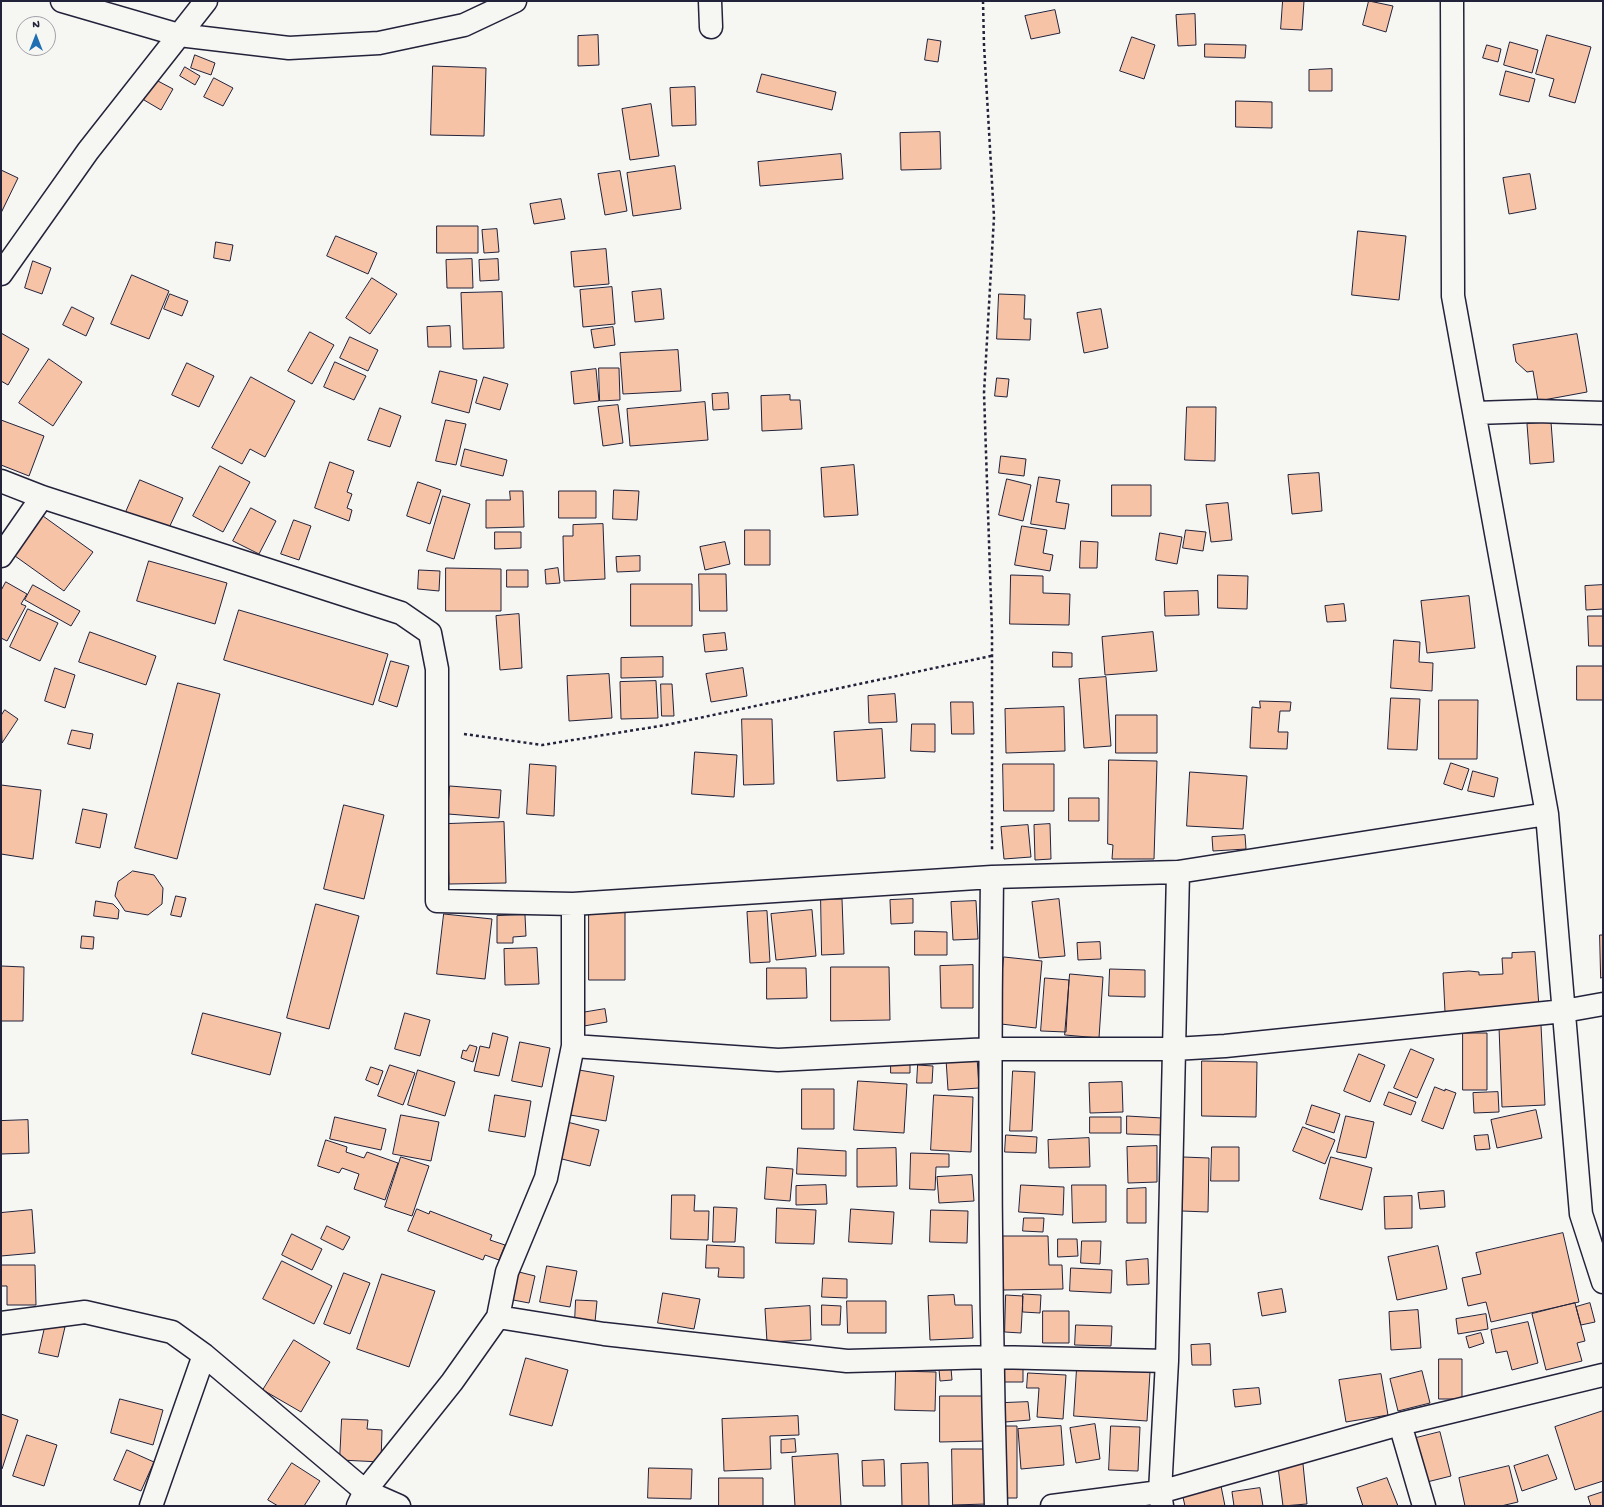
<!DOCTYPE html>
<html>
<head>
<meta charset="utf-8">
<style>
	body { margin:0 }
	#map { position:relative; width:1604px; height:1507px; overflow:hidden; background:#f6f6f2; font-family:"Gochi Hand",sans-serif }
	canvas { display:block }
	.frame { position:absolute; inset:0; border:2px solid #22223b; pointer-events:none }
	.north { position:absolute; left:16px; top:16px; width:40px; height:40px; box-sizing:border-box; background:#f6f6f2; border:1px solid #a1a1a9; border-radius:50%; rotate:0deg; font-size:11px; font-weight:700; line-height:16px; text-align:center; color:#22223b }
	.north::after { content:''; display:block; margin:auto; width:14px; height:18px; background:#1f6fb2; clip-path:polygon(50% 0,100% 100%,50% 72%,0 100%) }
</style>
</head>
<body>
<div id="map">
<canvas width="1604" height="1507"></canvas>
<div class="frame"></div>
<div class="north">N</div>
</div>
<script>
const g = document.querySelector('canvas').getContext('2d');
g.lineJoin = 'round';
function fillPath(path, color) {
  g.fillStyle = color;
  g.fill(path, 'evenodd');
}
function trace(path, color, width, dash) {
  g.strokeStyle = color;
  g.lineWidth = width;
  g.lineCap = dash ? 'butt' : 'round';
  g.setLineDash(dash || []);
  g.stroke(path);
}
const building = new Path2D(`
	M1283,1H1304L1302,30L1281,29Z
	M1369,1L1393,6L1386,32L1363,25Z
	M1055,10L1060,33L1031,39L1025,16Z
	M1195,14L1196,45L1178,46L1176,15Z
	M598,35L599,65L578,66V36Z
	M1547,35L1591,47L1575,103L1549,96L1554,79L1536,74Z
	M1132,37L1155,45L1144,79L1120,71Z
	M928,39L941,41L938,62L925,60Z
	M1510,42L1538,50L1532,73L1504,65Z
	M1205,44L1246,45L1245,58L1205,57Z
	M1487,45L1501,49L1498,62L1483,58Z
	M195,55L215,63L211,75L191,68Z
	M433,66L486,68L484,136L431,135Z
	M185,67L200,76L195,85L180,76Z
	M1332,69V91H1309V70Z
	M1506,71L1535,79L1529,102L1500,95Z
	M762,74L836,92L832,110L757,92Z
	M214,78L233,88L223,106L204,97Z
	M156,80L173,89L161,110L144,100Z
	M695,87L696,125L672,126L670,88Z
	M1236,101L1272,102V128L1236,127Z
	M651,104L659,156L630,160L622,109Z
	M940,132L941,169L901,170L900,133Z
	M841,154L843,179L760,186L758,162Z
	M675,166L681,209L633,216L627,173Z
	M1,170L18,178L1,213Z
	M620,171L627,211L605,215L598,174Z
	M1530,174L1536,209L1509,214L1503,178Z
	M561,199L565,219L534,224L530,204Z
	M437,226H478V253H437Z
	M497,229L499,252L484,253L482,230Z
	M1358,231L1406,236L1399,300L1352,295Z
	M336,236L377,253L368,274L327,256Z
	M216,242L233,245L230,261L214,258Z
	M606,249L609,284L574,287L571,252Z
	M472,259L473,288H447L446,260Z
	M498,259L499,280L480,281L479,260Z
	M33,261L51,268L42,294L25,288Z
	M132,275L169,291L149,339L111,324Z
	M372,278L397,294L370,334L346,318Z
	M612,287L615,324L583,327L580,290Z
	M661,289L664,319L635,322L632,292Z
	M502,292L504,348L463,349L461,293Z
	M170,294L188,301L182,316L164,309Z
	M999,294L1025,295L1024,319H1031L1030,340L997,339Z
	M72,307L94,318L86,336L63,325Z
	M1101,309L1108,348L1084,353L1077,313Z
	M450,326L451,347H428L427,327Z
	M613,327L615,345L594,348L591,330Z
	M310,332L334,345L312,384L288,371Z
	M1,333L29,349L8,385L1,381Z
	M1577,334L1587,392L1538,401L1533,371L1527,372L1516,362L1513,345Z
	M350,337L378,350L368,371L340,358Z
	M678,350L681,391L623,394L620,353Z
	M49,359L82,382L53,426L19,403Z
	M335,362L366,376L354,400L324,387Z
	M187,363L214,376L199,407L172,395Z
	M599,368H619L620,400L600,401Z
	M596,369L599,401L574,404L571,372Z
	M440,371L477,380L469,413L432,403Z
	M251,377L295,401L265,457L250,449L242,464L212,448Z
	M484,377L508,384L500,410L476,403Z
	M997,378L1009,379L1007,397L995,396Z
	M728,393L729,409L713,410L712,394Z
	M790,395V400H800L802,429L762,431L761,396Z
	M705,402L708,440L630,446L627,409Z
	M618,405L623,443L603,446L598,407Z
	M1187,407H1216L1215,461L1185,460Z
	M380,408L401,416L390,447L368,440Z
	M1,420L44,436L29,476L1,465Z
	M446,420L466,424L456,465L436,461Z
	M1551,422L1554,462L1530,464L1527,424Z
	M465,449L507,460L503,476L461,466Z
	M1001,456L1026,459L1024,476L999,473Z
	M330,462L354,471L347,492L352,494L347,508L352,510L349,521L315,508Z
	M854,465L858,515L824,517L821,468Z
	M220,466L250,482L223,532L193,516Z
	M1319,473L1322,511L1292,514L1288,475Z
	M1039,477L1060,480L1056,502L1069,504L1065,529L1031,524Z
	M1007,479L1031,485L1023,521L999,515Z
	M140,480L183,498L168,530L126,512Z
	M418,482L441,490L430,524L407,516Z
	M1112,485H1151V516H1112Z
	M614,490L639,491L637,520L613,519Z
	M510,491H523L524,527L486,528V500H510Z
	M559,491H596V518H559Z
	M443,496L470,504L454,559L427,551Z
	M1228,503L1232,540L1211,542L1206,505Z
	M251,508L276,521L259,554L233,541Z
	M43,516L93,552L64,591L15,556Z
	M294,520L311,526L299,560L281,554Z
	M603,524L605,579L564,581L563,536H573V525Z
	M1022,526L1047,530L1043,553L1053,555L1050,571L1015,565Z
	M745,530H770V565H745Z
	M1186,530L1206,532L1203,551L1183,548Z
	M495,532H521V548L495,549Z
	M1160,533L1182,537L1177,564L1156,560Z
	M1081,541L1098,542L1097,568H1080Z
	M725,542L730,564L705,570L700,547Z
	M640,556V571L617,572L616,557Z
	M149,561L227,583L215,624L137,601Z
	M446,568L501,569V611H446Z
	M558,568L560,583L546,584L545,570Z
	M419,570L440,571L439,591L418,589Z
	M507,570H528V587H507Z
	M699,574H726L727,611H700Z
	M1011,575L1043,576V593L1070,594L1069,625L1010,624Z
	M1218,575L1248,576L1247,609L1218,608Z
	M6,582L27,594L21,604L26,606L7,641L1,638V591Z
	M631,584H692V626H631Z
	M33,585L80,611L71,626L25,600Z
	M1603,585V609L1586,610L1585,586Z
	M1198,591L1199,615L1165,616L1164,592Z
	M1469,596L1475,648L1427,653L1421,601Z
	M1344,604L1346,621L1327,622L1325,606Z
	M28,609L58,623L40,661L10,647Z
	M239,610L388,654L373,705L224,660Z
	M519,614L522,668L500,670L496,616Z
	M1588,616H1603V646H1589Z
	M90,632L156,656L146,685L79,662Z
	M1153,632L1157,671L1105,675L1102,637Z
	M725,633L727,650L705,652L703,635Z
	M1394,640L1420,642L1419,662L1433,663L1432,691L1391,688Z
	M1053,652L1072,653V667H1053Z
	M663,657V677L621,678V658Z
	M391,661L409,666L397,707L379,701Z
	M1577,666H1603V700H1577Z
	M55,668L75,675L65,708L45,701Z
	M743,668L747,696L711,702L706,674Z
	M609,674L612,718L569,721L567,676Z
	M1106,677L1111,746L1084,748L1079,679Z
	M656,681L658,718L621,719L620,682Z
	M178,683L220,694L177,859L135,848Z
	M661,684H672L674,716H662Z
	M895,694L897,722L869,723L868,696Z
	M1391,698L1420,699L1417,750L1388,749Z
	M1439,700H1478L1477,759H1439Z
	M1260,701L1291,702L1290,711H1280L1278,732H1288L1287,749L1250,748L1252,707L1260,708Z
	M951,702H973L974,734H952Z
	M1064,707L1065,751L1006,753L1005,709Z
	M5,710L18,719L2,743L1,716Z
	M1116,715H1157V753H1116Z
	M742,719H772L774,784L744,785Z
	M912,724H935V752L911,751Z
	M882,729L885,778L837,781L834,732Z
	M72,730L93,734L90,749L68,744Z
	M695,752L737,755L734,797L692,794Z
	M1109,760L1157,761L1154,859H1112L1113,845L1108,844Z
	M1451,763L1469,769L1462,790L1444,784Z
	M530,764L556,766L554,816L527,814Z
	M1003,764H1054V811H1004Z
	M1473,771L1498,778L1494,797L1468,791Z
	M1190,772L1247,776L1243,829L1187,826Z
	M1,785L41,790L33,859L1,854Z
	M450,786L501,790L499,818L448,814Z
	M1069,798H1099V821H1069Z
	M344,805L384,815L364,899L324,889Z
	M83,809L107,814L100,848L76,843Z
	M504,822L506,883L449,884L447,824Z
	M1050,824L1051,859L1035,860L1034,825Z
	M1028,825L1031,857L1004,859L1001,827Z
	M1245,835L1246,849L1213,851L1212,837Z
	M133,871L154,875L163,888L162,904L148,915L125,911L115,896L118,882Z
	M176,896L186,898L181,917L171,915Z
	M821,899H842L844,954L822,955Z
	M913,899V923L891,924L890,900Z
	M1059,899L1065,956L1039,958L1032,902Z
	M96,901L113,904L119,910L118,919L94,916Z
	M976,901L978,939L953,940L951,902Z
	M316,904L359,916L329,1029L287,1018Z
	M812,910L816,956L776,960L771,914Z
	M589,911H625V980H589Z
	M767,911L770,962L750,963L747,912Z
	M444,914L492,919L485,979L437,974Z
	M525,915L526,936L513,937V943H497V916Z
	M915,931L947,932V955H915Z
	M1600,935H1603V977L1601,978Z
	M82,936L94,937L93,949L81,948Z
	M1100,942L1101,959L1078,960L1077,943Z
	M537,948L539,984L505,985L504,949Z
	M1535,952L1539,1007L1445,1012L1443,973L1469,971L1479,972V975L1503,974L1502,958H1512V953Z
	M1004,957L1042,961L1036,1028L1001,1024L1002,1010L999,1009Z
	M973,965V1008H941L940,966Z
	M1,966L24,967L23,1021H1Z
	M831,967H889L890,1020L831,1021Z
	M767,968H806L807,998L767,999Z
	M1110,969L1145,970V997L1109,996Z
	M1070,974L1103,977L1099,1038L1065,1035Z
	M1045,978L1069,980L1066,1032L1041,1031Z
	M605,1009L607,1022L584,1026L581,1013Z
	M203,1013L281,1033L270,1075L192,1054Z
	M405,1013L430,1020L420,1056L395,1049Z
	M1541,1025L1545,1105L1502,1107L1499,1027Z
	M493,1033L508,1037L499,1076L474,1071L480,1046L489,1048Z
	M1463,1033H1487V1090H1463Z
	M520,1042L550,1048L542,1087L512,1081Z
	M470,1045L477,1047L473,1062L461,1058L463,1050L466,1051Z
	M1411,1049L1434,1059L1417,1098L1394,1088Z
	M1359,1054L1385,1065L1370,1102L1344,1091Z
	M977,1057L979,1088L948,1090L946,1059Z
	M891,1059H910V1073H891Z
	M1202,1061L1257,1062L1256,1117L1202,1116Z
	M390,1065L415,1073L403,1105L378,1096Z
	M918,1065L933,1066L932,1083H917Z
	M371,1067L383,1071L378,1085L366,1080Z
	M418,1070L455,1082L445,1116L408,1105Z
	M579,1070L614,1076L606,1121L570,1115Z
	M1013,1071L1035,1072L1032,1131H1010Z
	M858,1081L907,1084L904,1133L854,1130Z
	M1122,1082L1123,1112L1090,1113L1089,1083Z
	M1435,1087L1445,1091V1089L1456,1093L1443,1129L1422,1121Z
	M802,1089H834V1129H802Z
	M1389,1092L1416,1102L1411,1115L1384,1105Z
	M1498,1092L1499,1112L1474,1113L1473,1093Z
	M495,1095L531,1101L525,1137L489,1131Z
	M934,1095L973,1097L971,1152L931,1150Z
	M1312,1105L1340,1114L1334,1133L1306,1124Z
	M1536,1110L1542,1138L1497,1148L1491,1120Z
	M401,1115L439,1122L431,1161L393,1154Z
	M1127,1116L1162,1118L1161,1135L1127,1134Z
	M1346,1116L1374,1122L1366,1158L1337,1152Z
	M335,1117L386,1129L381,1150L330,1139Z
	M1090,1117H1121V1133H1090Z
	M28,1120L29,1153L1,1154V1121Z
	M567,1122L599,1130L590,1166L558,1158Z
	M1303,1127L1335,1140L1325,1164L1293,1151Z
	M1006,1135L1037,1137L1036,1153L1005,1152Z
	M1488,1135L1490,1149L1476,1150L1474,1136Z
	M1089,1138L1090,1167L1049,1168L1048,1140Z
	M326,1140L347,1147L346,1152L364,1158L367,1152L398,1163L385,1200L354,1189L359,1174L342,1168L339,1173L318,1166Z
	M1157,1146V1182L1128,1183L1127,1147Z
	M1212,1147H1239V1181H1211Z
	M798,1148L846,1151V1176L797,1174Z
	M896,1148L897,1186L857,1187V1149Z
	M911,1153L949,1154V1167H936L935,1190L910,1189Z
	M401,1157L429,1166L412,1216L385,1207Z
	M1183,1157L1209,1158L1208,1212L1182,1211Z
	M1331,1157L1372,1168L1362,1210L1320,1199Z
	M767,1167L793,1169L790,1201L765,1199Z
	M972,1175L974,1201L939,1203L937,1177Z
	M826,1185L827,1204L796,1205V1186Z
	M1021,1185L1064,1187L1063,1215L1019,1212Z
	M1072,1185H1106V1222L1073,1223Z
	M1146,1188V1223H1127V1189Z
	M1444,1191L1445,1207L1420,1209L1418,1193Z
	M672,1195H695L694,1211H709L708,1240L671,1239Z
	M1412,1196V1228L1385,1229L1384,1197Z
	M714,1207L737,1208L735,1242H713Z
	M777,1208L816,1210L814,1244L776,1243Z
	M417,1209L429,1214L430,1211L492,1235L490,1240L505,1245L499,1260L485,1255L483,1260L408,1231Z
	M851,1209L894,1212L892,1244L849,1242Z
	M32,1210L35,1253L1,1256V1213Z
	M931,1210L968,1211L967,1243L930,1242Z
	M1024,1218H1044L1043,1232L1023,1231Z
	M327,1226L350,1237L343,1250L321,1239Z
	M1563,1233L1579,1302L1491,1322L1486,1302L1468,1306L1462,1278L1481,1274L1476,1253Z
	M292,1234L322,1249L312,1270L282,1255Z
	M1003,1236H1048L1049,1265H1062L1063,1289L1004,1290Z
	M1058,1239H1077L1078,1256L1058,1257Z
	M1082,1241H1101L1100,1264L1081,1263Z
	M707,1245L744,1247V1278L718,1277L719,1268H706Z
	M1438,1246L1447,1289L1397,1300L1388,1257Z
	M1148,1259L1149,1284L1127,1285L1126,1261Z
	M282,1261L332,1286L314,1324L263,1299Z
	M1,1265H35L36,1305H7V1286H1Z
	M547,1266L577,1271L570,1307L540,1302Z
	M1071,1268L1112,1270L1111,1293L1070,1291Z
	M515,1271L535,1276L529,1303L508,1299Z
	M344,1273L370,1283L350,1334L324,1324Z
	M382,1274L435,1291L409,1367L357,1349Z
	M823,1278L847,1279V1298L822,1297Z
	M1282,1289L1286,1312L1262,1316L1258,1293Z
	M663,1293L700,1299L694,1329L658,1323Z
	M1023,1294L1041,1295L1040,1313L1023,1312Z
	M954,1295L955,1305H972L973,1338L930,1340L928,1296Z
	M1006,1295L1023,1296L1021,1333L1005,1332Z
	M576,1300L597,1301L595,1322L575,1321Z
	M847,1301H886V1333H848Z
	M1575,1303L1585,1341L1577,1343L1582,1361L1546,1370L1532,1314Z
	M1590,1303L1595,1322L1581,1325L1576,1307Z
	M822,1305L841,1306L840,1325H822Z
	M810,1306L811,1340L767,1342L765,1309Z
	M1418,1310L1421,1348L1391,1350L1389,1312Z
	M1043,1311H1069V1343H1043Z
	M1486,1314L1488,1329L1458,1334L1456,1319Z
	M1528,1322L1538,1363L1512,1370L1507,1351L1496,1353L1491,1330Z
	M46,1323L65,1327L58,1357L39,1353Z
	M1076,1325L1112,1326L1111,1346L1075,1345Z
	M1481,1333L1484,1343L1469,1348L1466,1337Z
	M294,1340L330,1362L301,1412L263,1390Z
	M1210,1344L1211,1365H1192L1191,1345Z
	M526,1358L568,1370L552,1426L510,1415Z
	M1439,1359H1462V1399H1439Z
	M1000,1365H1023V1382H1000Z
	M951,1368L952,1380L940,1381L939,1369Z
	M1077,1368L1150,1372L1147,1421L1074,1416Z
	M896,1371L936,1372L935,1411L895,1410Z
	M1422,1371L1430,1403L1398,1411L1390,1379Z
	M1028,1373L1066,1375L1063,1419L1037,1417L1039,1388H1027Z
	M1381,1374L1388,1415L1346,1422L1339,1380Z
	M1259,1388L1261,1404L1235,1407L1233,1390Z
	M940,1396H984L985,1441L940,1442Z
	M120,1399L163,1410L153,1445L111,1433Z
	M1028,1402L1030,1420L1005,1422L1004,1403Z
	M1603,1411V1481L1575,1490L1555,1427Z
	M1,1414L18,1420L2,1469L1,1468Z
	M798,1416L799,1435L770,1436L771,1469L724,1471L722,1419Z
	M342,1419L368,1420L367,1429L382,1430L381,1462L340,1460Z
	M1095,1424L1100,1459L1076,1463L1070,1428Z
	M1000,1426H1017V1498H999Z
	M1061,1426L1064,1465L1021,1469L1018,1429Z
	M1111,1426L1140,1427L1138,1471L1109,1470Z
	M1440,1432L1451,1476L1423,1483L1412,1439Z
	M27,1435L57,1445L44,1486L13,1476Z
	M795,1439L796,1452L781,1453V1440Z
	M952,1449H986L987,1504L953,1505Z
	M127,1450L154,1462L141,1491L114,1480Z
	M838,1454L841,1506H795L792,1457Z
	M1548,1455L1557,1479L1522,1491L1514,1466Z
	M884,1460L885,1486H863L862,1461Z
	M292,1463L320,1481L304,1506H278L268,1500Z
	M928,1463L929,1506H902L901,1464Z
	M1303,1464L1307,1504L1283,1506L1278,1467Z
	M1509,1466L1518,1502L1501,1506H1465L1459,1478Z
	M649,1468L692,1469L691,1499L648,1498Z
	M719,1478H763V1506H719Z
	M1387,1478L1398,1506H1363L1357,1488Z
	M1221,1486L1225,1506H1185L1182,1493Z
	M1260,1488L1263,1506H1234L1232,1492Z
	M1603,1492V1506H1591L1588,1497Z`);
const path = new Path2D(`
	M983,1L984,45L994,217L984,393L992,631V850
	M464,734L542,745L666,725L991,656`);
const street = new Path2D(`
	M62,1L179,35L289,48L379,43L464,25L515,1
	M710,1L711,27
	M1452,1L1453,296L1547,814L1581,1214L1603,1282
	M1,274L88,151L206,1
	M1475,413L1535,411L1603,413
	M1,481L42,497L401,613L430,633L437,669V901L573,904L992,877L1178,872L1547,814
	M1,556L42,497
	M992,877C989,1087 990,1296 996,1506
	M573,1046L778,1060L990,1049H1174L1225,1046L1564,1011L1603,1004
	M498,1317L604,1334L847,1361L992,1357L1167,1361
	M1,1323L85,1312L172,1332L204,1355L365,1491L399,1506
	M1400,1424L1424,1506
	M151,1506L204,1355
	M358,1506L365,1491L452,1382L498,1317L507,1272L546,1178L573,1046V904
	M1052,1506L1160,1492L1400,1424L1603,1375
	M1162,1506L1160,1492L1167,1361L1178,872`);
fillPath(building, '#f6c3a7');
trace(building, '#22223b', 1);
trace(street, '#22223b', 25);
trace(path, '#22223b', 2.5, [3, 3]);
trace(street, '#f6f6f2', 22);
</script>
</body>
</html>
